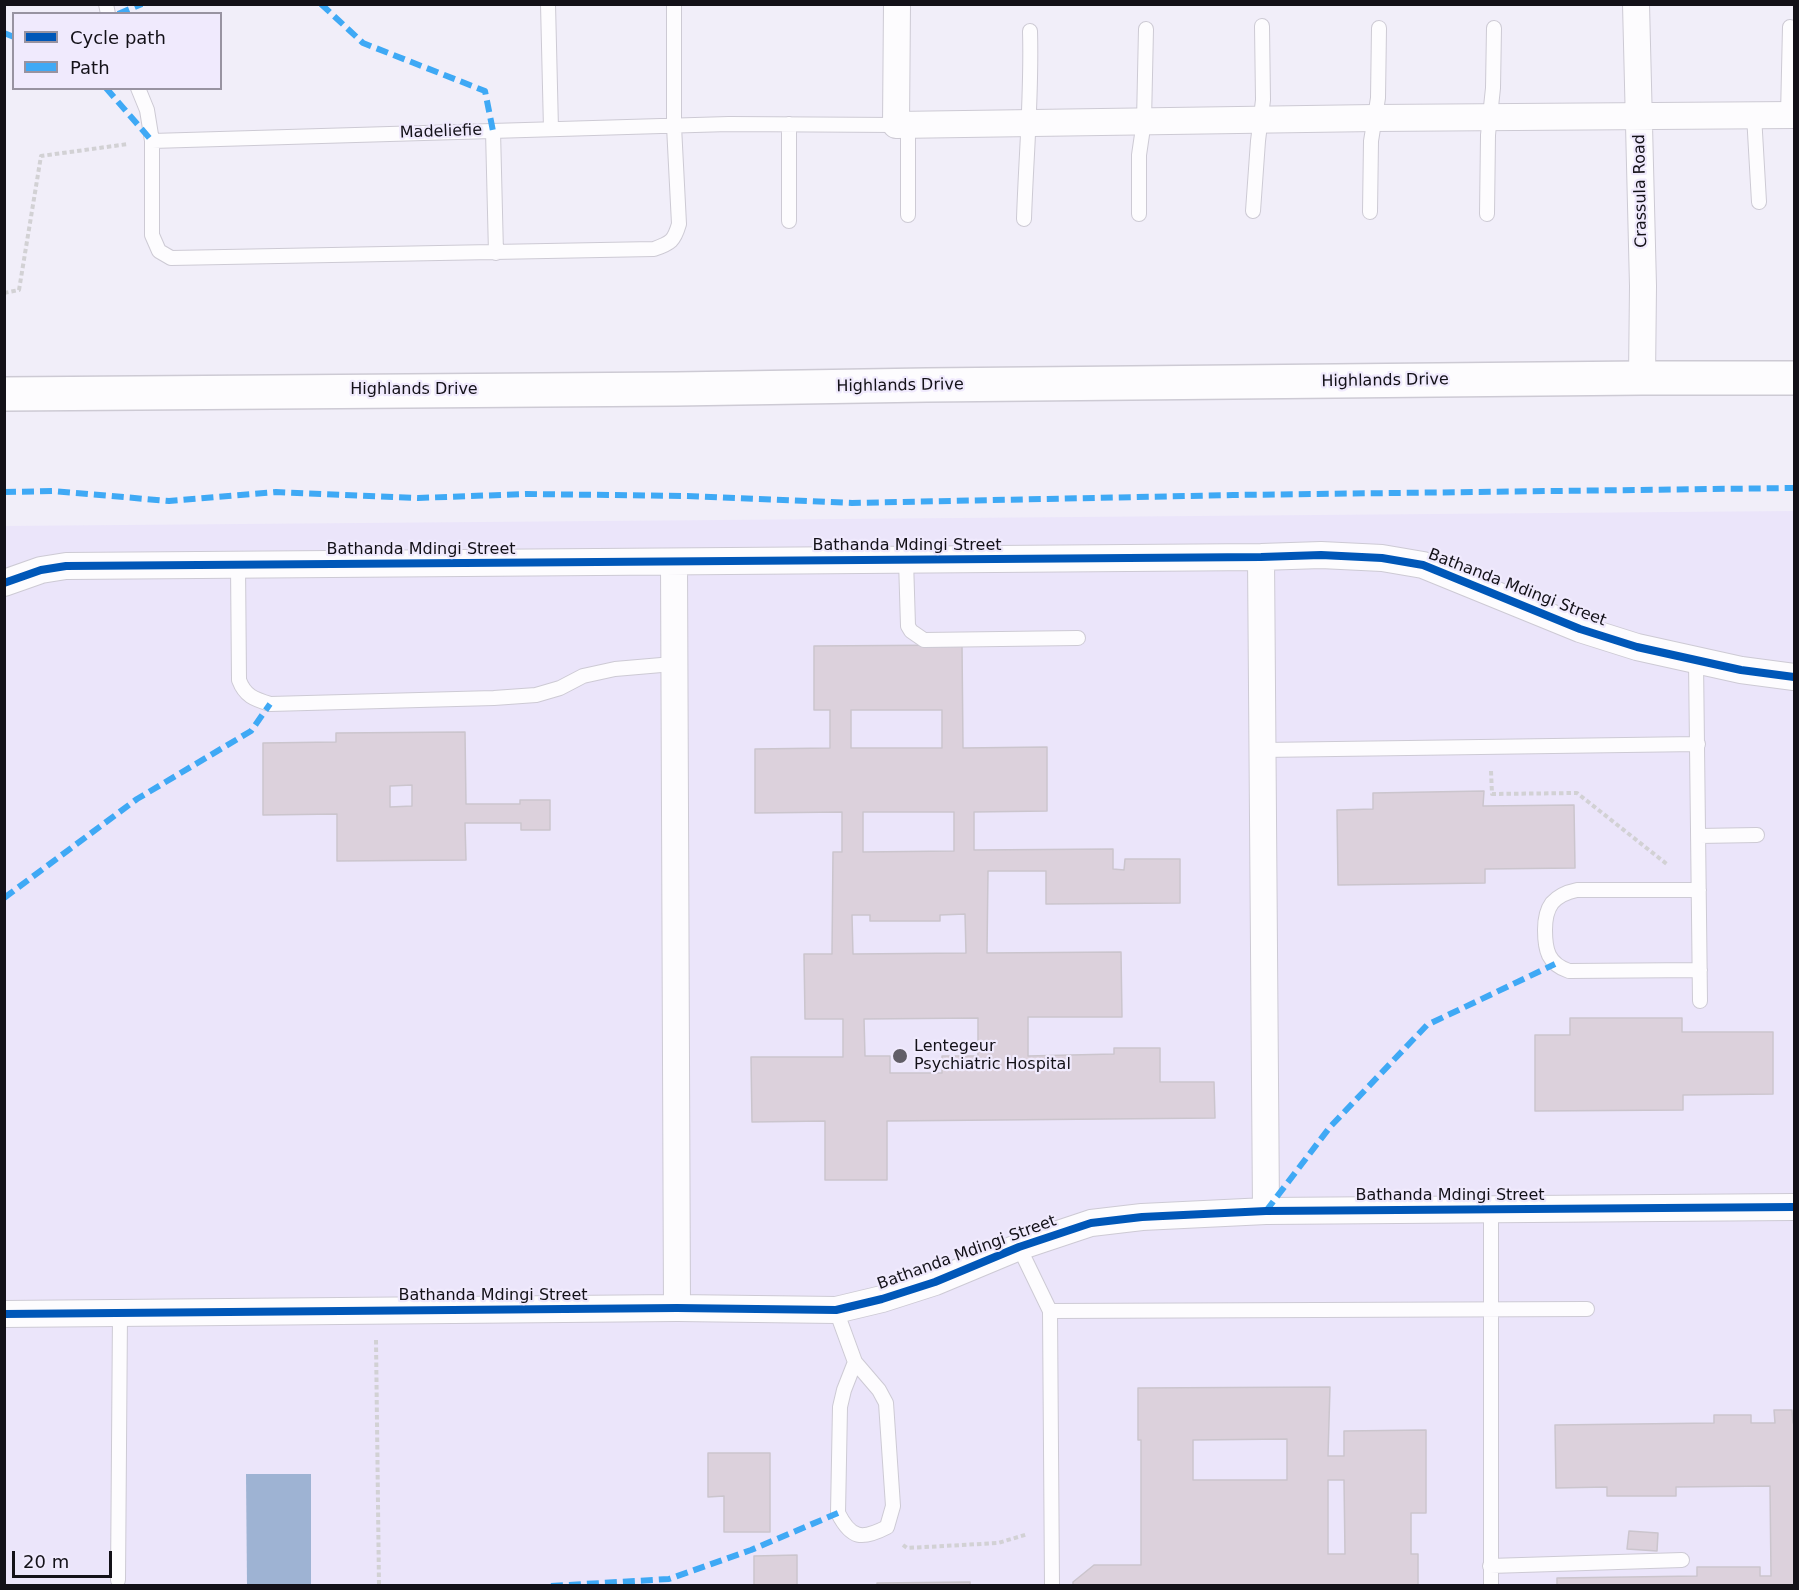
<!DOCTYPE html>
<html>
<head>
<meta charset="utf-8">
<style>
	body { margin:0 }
	#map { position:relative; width:1799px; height:1590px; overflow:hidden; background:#f1eef9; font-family:"DejaVu Sans",sans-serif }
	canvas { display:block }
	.frame { position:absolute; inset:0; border:6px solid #131118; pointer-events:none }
	.legend { position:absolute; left:12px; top:12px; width:210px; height:78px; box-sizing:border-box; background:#f0eafd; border:2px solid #9893a1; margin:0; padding:8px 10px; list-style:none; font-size:18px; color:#131118 }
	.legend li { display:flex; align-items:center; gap:12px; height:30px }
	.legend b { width:30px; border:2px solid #9893a1 }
	.scale { position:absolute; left:12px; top:1551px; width:100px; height:27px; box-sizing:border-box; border:3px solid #131118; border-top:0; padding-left:8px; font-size:18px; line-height:21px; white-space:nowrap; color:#131118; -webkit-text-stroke:4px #f0eafd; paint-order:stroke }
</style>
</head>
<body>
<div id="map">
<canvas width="1799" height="1590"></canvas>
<div class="frame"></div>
<ul class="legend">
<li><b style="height:8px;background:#0057b8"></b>Cycle path</li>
<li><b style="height:8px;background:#3fa9f5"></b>Path</li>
</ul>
<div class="scale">20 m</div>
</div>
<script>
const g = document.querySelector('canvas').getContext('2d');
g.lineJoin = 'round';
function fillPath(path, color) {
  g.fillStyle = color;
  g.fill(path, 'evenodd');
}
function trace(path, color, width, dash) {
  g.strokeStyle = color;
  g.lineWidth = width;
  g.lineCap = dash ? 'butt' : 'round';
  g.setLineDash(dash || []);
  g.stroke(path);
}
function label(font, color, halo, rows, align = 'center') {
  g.font = font + ' "DejaVu Sans",sans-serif';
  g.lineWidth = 4.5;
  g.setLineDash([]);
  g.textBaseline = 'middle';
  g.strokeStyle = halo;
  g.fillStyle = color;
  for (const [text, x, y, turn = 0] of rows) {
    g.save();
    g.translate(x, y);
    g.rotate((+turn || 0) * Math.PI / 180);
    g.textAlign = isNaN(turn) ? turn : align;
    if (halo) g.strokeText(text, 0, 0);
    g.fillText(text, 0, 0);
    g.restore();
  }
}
const built = new Path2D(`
	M1794,511V1585H5L4,526Z`);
const water = new Path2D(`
	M246,1474H311V1585H247Z`);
const building = new Path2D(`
	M962,645L963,748L1047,747V811L974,812V850L1113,849V869L1124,870L1125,859H1180V903L1046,904V871H988L987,953L1121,952L1122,1017H1028V1056L1114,1054V1048H1160V1082H1214L1215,1118L887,1121V1180H825V1121L752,1122L751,1057H843V1019H805L804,954H832L833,852H842V812L755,813V749L830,748V710H814V646ZM851,710H942V748H851ZM863,812H954V851L863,852ZM965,914L966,953L853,954L852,915H870V921H940V915ZM978,1018V1056H942V1073H890V1056H865L864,1019Z
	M465,732L466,804H520V800H550V830H521V823H465L466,860L337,861V814L263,815V743L336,742V733ZM412,785V806L390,807V786Z
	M1484,791L1483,806L1574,805L1575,868L1485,869V883L1338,885L1337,810L1373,809V793Z
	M1570,1018H1682V1032H1773V1094L1683,1095V1110L1535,1111V1035H1570Z
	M1330,1387L1328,1456H1344V1431L1426,1430V1513H1411V1554H1418V1586H1073V1582L1094,1565H1141V1440H1138V1388ZM1287,1439V1480H1193V1440ZM1328,1480H1344L1345,1554H1328Z
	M1774,1410H1792L1793,1423H1794V1586H1557V1578L1697,1576V1567H1760V1576H1771L1770,1486L1676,1487V1496H1607V1487L1556,1488L1555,1425L1714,1423V1415H1751V1423H1775Z
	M708,1453H770V1532H724V1496L708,1497Z
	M1629,1531L1658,1533L1657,1551L1627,1549Z
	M797,1555V1586H754V1556Z
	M970,1582V1586H877V1583Z`);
const path = new Path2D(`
	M4,293L19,290L41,156L128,144
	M1491,771L1492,794L1577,793L1668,865
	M376,1340L379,1586
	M903,1545L907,1548L998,1543L1028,1534`);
const lane = new Path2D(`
	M106,4L108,14
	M548,4L551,129
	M138,88L147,110L152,141V235L159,251L171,258L654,249C671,243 674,241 679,224L674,126V4
	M1754,115L1759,202
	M1788,115L1790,27
	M493,131L496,253
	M152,141L729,124L896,125
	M1253,211L1258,141L1263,100L1262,26
	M1370,212L1371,141L1378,98L1379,28
	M1139,214V155L1144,121L1146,29
	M1487,214L1488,135L1493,88L1494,28
	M908,215V125
	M1024,219C1026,156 1032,94 1030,31
	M789,221V124
	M906,560L908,626L911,631L924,640L1078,638
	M238,565L239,680C245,696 254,699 270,704L494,698L536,695L560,688L583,676L615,669L673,664
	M1696,661L1700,1001
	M1263,750L1698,744
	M1699,836L1757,835
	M1699,890H1577C1567,892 1559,895 1552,903C1546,911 1545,920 1545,930C1545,950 1548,964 1569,971L1700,970
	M1019,1247L1050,1311
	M836,1310L855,1362L879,1390L886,1403L893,1506L887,1527C862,1540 851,1539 838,1513L840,1407L844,1390L855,1362
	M1490,1566L1682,1560
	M118,1580L120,1313
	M1052,1586L1050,1311L1587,1309
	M1491,1586V1209`);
const street = new Path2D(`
	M897,4L896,125L1375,118L1794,115
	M1636,4L1643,286L1642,378
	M1261,557L1266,1211
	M674,562L677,1308
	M4,583L41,570L66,566L1261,557L1321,555L1382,558L1423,565L1580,629L1637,647L1741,670L1794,677
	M4,1314L677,1308L836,1310L882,1299L935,1282L1019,1247L1091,1223L1142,1217L1266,1211L1794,1207`);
const secondary = new Path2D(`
	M4,394L676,389L927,385L1642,378H1794`);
const quiet = new Path2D(`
	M321,4L363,43L485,91L493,131
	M118,14L142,4
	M4,33L14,37
	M106,88L152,141
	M4,492L53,491L169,501L276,492L418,498L527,494L687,496L852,503L1233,495L1794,488
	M4,898L137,799L251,731L270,704
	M1266,1211L1330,1127L1427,1025L1555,964
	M551,1586L669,1579L751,1550L838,1513`);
const cycleway = new Path2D(`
	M4,583L41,570L66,566L1261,557L1321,555L1382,558L1423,565L1580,629L1637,647L1741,670L1794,677
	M4,1314L677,1308L836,1310L882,1299L935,1282L1019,1247L1091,1223L1142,1217L1266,1211L1794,1207`);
const markers = [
	[900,1056,8,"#615e67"]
];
const streetNames = [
	["Madeliefie",441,132,-2],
	["Crassula Road",1641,191,-91],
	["Highlands Drive",1385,381,-1],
	["Highlands Drive",900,386,-1],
	["Highlands Drive",414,390],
	["Bathanda Mdingi Street",907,546],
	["Bathanda Mdingi Street",421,550],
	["Bathanda Mdingi Street",1517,588,21],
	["Bathanda Mdingi Street",1450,1196],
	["Bathanda Mdingi Street",967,1253,-20],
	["Bathanda Mdingi Street",493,1296]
];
const poiNames = [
	["Lentegeur",914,1047],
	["Psychiatric Hospital",914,1065]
];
fillPath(built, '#ebe5fa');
fillPath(water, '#9eb3d3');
fillPath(building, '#dcd1dc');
trace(building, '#cbc5cd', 1.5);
trace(lane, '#cdcad4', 16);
trace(street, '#cdcad4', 28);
trace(secondary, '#cdcad4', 36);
trace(path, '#d2d1d4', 4, [4.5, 3]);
trace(lane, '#fdfcfe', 14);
trace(street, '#fdfcfe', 26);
trace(secondary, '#fdfcfe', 33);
trace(quiet, '#3fa9f5', 6, [12, 6]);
trace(cycleway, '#0057b8', 8);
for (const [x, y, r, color] of markers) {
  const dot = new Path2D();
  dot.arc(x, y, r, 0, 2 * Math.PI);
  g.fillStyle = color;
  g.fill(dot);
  trace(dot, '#f0eafd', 2);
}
label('16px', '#131118', '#f0eafd', streetNames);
label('16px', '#131118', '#f0eafd', poiNames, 'left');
</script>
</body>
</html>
